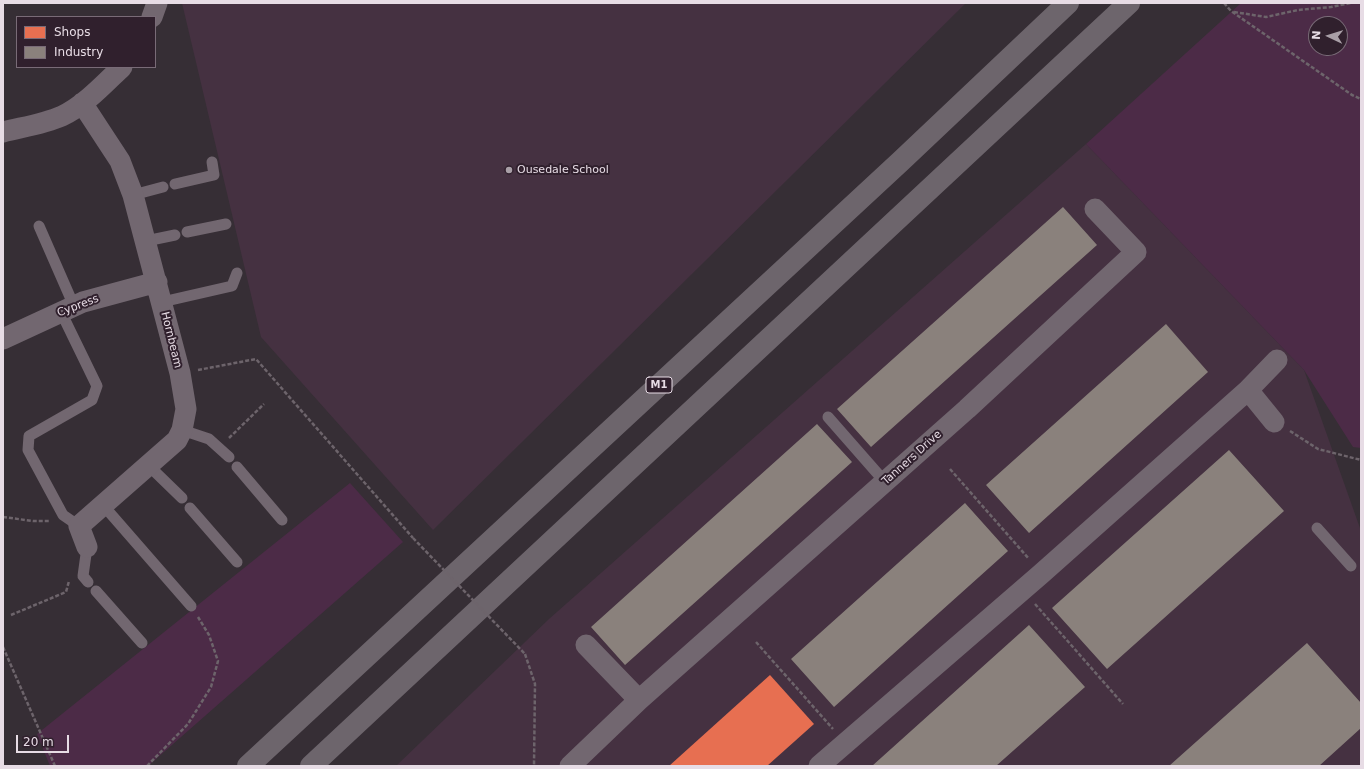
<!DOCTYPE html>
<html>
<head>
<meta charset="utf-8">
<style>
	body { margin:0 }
	#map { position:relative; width:1364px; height:769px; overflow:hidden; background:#362e35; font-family:"DejaVu Sans",sans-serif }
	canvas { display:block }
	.frame { position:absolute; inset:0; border:4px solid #e7dce5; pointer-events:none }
	.legend { position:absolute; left:16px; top:16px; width:140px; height:52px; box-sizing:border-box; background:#30202d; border:1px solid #796b77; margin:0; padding:5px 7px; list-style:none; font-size:12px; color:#e7dce5 }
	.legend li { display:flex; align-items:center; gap:8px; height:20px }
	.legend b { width:20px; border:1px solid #796b77 }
	.north { position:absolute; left:1308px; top:16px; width:40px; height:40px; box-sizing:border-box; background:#30202d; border:1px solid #796b77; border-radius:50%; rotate:274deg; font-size:11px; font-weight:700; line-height:16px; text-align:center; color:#e7dce5 }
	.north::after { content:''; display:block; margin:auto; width:14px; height:18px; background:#a99fa7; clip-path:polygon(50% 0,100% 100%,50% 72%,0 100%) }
	.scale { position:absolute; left:16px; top:735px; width:53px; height:18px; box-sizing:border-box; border:2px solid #e7dce5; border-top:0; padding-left:5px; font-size:12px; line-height:14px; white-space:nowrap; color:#e7dce5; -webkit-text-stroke:3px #30202d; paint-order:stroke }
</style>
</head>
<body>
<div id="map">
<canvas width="1364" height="769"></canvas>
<div class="frame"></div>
<ul class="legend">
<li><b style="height:11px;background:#e76f51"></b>Shops</li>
<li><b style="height:11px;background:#8a817c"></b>Industry</li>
</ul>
<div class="north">N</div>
<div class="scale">20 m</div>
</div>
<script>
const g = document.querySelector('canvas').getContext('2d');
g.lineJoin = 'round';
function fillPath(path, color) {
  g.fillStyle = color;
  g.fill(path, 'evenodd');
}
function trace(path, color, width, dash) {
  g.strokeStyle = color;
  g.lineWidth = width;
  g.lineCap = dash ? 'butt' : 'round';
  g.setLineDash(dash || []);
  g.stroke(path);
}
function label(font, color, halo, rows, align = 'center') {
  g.font = font + ' "DejaVu Sans",sans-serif';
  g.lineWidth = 4;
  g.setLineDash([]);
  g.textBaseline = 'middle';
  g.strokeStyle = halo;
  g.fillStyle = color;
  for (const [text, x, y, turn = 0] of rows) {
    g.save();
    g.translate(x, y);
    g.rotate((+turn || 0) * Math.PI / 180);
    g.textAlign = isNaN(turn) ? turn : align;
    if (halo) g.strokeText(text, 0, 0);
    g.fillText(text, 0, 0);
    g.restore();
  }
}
const built = new Path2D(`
	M182,3H966L433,530L261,337Z
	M1086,144L1304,370L1361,531V766H396L549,619Z`);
const green = new Path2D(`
	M1241,3H1361V448L1353,447L1304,370L1086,144ZM1316,24H1340V48H1316Z
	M350,483L403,542L148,766H50L37,734Z`);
const shops = new Path2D(`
	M770,675L814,724L767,766H669Z`);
const industry = new Path2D(`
	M1063,207L1097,245L871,447L837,409Z
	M1166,324L1208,372L1029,533L986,485Z
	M817,424L852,462L625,665L591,627Z
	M1229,450L1284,511L1107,669L1052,608Z
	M965,503L1008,551L834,707L791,659Z
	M1029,625L1085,687L996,766H872Z
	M1307,643L1361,703V728L1319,766H1169Z`);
const path = new Path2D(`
	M1224,3L1231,11L1352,95L1361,99
	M1234,12L1266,17L1298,10L1331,7L1351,3
	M198,370L256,359L413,538
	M1290,431L1318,449L1361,460
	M229,438L264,404
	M950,469L1029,559
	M3,517L33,521H49
	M1035,604L1123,704
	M11,615L66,592L69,581
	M756,642L833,729
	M3,647L55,766
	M525,654L535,684L534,766
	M147,766L188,724L211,687L218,661L209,635L198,617`);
const service = new Path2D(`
	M175,184L214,175L212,162
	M133,195L163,187
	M39,226L74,306
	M187,232L226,224
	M146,241L175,235
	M162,302L232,286L237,273
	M61,312L97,386L92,400L29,436L28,450L63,515L79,526
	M828,417L885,482
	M182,430L209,439L229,457
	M148,465L182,498
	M237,467L282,520
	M103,505L191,606
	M190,508L237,562
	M1317,528L1351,566
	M87,547L83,576L88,582
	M96,591L142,643`);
const minor = new Path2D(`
	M152,17L157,3
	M82,103L120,161L133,195L180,373L186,409L182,430L177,440L79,526L87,547
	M3,132C23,127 44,124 62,116C84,106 105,83 122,67
	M3,339L83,302L157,282
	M1248,390L1277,360
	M586,645L639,700
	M570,766L639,700L967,409L1136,252L1095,209
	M819,766L1041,574L1248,390L1274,422`);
const motorway = new Path2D(`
	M248,766L901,161L1068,3
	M311,766L1129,3`);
const pathBridge = new Path2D(`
	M413,538L525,654`);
const markers = [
	[509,170,4,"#a99fa7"]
];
const shields = [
	[659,385,26]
];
const shieldNames = [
	["M1",659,385]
];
const poiNames = [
	["Ousedale School",517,170]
];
const streetNames = [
	["Cypress",78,306,-21],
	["Hornbeam",171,340,76],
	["Tanners Drive",912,458,-42]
];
fillPath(built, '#453141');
fillPath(green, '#4c2b47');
fillPath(shops, '#e76f51');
fillPath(industry, '#8a817c');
trace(path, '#6d646b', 2.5, [4, 2]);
trace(service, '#726770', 11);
trace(minor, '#726770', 21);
trace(motorway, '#6d656c', 22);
trace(pathBridge, '#6d646b', 2.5, [4, 2]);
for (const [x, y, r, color] of markers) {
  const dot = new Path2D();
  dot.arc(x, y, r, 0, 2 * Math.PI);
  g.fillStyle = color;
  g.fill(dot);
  trace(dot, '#30202d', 1.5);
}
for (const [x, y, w] of shields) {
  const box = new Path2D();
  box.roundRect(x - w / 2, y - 8, w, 16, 3);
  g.fillStyle = '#30202d';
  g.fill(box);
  trace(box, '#e7dce5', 1);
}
label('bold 10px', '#e7dce5', null, shieldNames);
label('11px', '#e7dce5', '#30202d', poiNames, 'left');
label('11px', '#e7dce5', '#30202d', streetNames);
</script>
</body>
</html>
